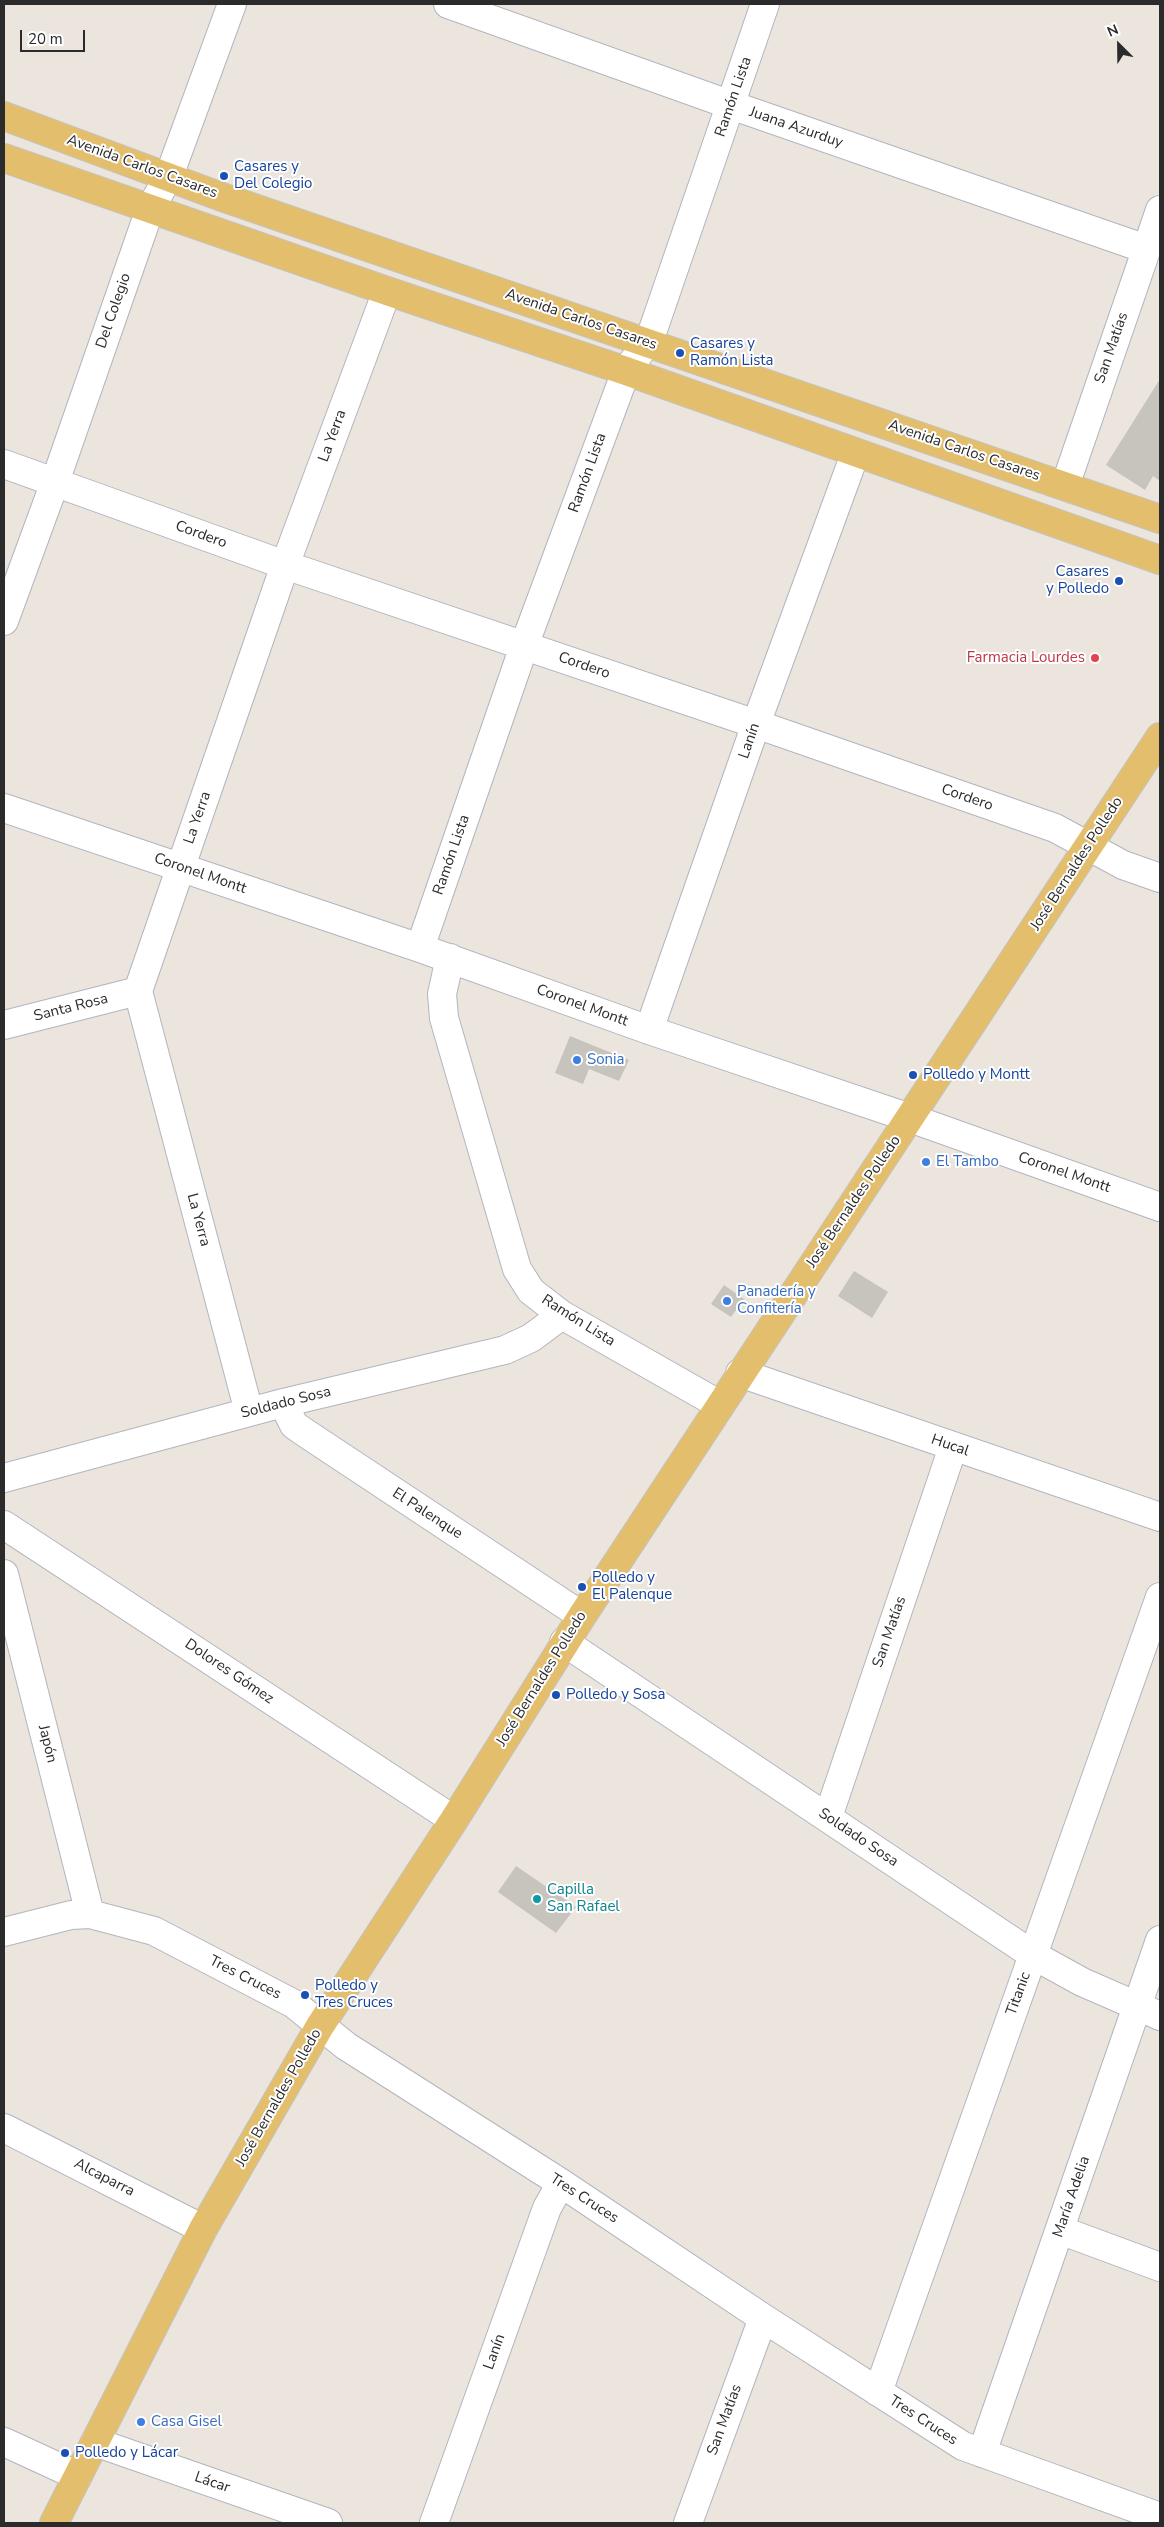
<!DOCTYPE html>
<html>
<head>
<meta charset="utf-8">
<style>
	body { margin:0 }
	#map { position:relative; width:1164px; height:2527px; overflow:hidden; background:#ebe5de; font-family:"Nunito Sans",sans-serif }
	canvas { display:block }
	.frame { position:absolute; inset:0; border:5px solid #2b2b2b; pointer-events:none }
	.north { position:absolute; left:1094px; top:20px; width:50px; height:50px; -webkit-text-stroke:4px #fff; paint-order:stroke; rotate:337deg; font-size:14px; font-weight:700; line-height:20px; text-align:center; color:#2b2b2b }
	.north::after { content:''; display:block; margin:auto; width:18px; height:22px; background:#2b2b2b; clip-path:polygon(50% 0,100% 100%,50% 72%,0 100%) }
	.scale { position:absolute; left:20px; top:30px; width:65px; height:22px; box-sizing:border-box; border:2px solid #2b2b2b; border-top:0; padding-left:6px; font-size:15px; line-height:18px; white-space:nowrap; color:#2b2b2b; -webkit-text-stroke:4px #fff; paint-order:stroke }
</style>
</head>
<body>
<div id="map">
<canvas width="1164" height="2527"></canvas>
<div class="frame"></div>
<div class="north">N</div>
<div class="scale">20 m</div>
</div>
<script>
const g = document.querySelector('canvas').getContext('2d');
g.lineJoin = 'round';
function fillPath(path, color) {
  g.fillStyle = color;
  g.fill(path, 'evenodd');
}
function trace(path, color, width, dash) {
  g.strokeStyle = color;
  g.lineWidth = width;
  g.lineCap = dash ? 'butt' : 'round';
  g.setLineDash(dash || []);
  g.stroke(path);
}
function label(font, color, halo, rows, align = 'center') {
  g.font = font + ' "Nunito Sans",sans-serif';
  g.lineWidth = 4;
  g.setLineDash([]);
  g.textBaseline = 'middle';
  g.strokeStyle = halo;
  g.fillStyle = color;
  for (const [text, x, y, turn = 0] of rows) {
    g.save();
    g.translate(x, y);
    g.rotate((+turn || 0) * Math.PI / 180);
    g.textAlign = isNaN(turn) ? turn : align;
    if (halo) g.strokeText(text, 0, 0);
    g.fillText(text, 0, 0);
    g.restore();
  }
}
const building = new Path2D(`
	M1160,379V481L1153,476L1145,490L1106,465Z
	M570,1036L629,1060L619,1081L589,1069L583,1084L555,1073Z
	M854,1271L888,1292L872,1318L838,1296Z
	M724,1285L744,1299L731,1317L711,1304Z
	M516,1866L576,1907L556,1933L498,1892Z`);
const minor = new Path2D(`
	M448,4L731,105L1146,249
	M4,464L285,565L756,724L1055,828L1123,865L1160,878
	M1065,486L1160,210
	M4,621L55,482L150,209L169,176L232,4
	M4,808L420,948L649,1030L910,1118L1160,1207
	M420,948L524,646L626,371L647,343L654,327L765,4
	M450,958L442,994L444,1018L517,1269L531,1291L562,1315L720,1405
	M4,1025L138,991
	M649,1030L756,724L855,454
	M740,1373L1160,1517
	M283,1403L294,1425L304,1432L582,1616
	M249,1412L138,991L285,565L387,291
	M4,1478L283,1403L505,1350L531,1338L562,1315
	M4,1525L454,1820
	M4,1574L90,1914
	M564,1642L1033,1955L1082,1982L1160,2016
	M828,1817L953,1447
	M4,1932L71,1915L90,1914L154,1931L294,2004L346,2046L561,2183L763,2318L963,2446L1160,2517
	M4,2128L203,2229
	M1060,2230L1160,2267
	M878,2392L1160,1597
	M4,2442L78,2476
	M95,2442L328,2523
	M982,2453L1160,1940
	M434,2523L547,2208L561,2183
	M688,2523L763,2318`);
const major = new Path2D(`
	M4,116L219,196L1160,519
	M4,158L387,291L626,371L1160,560
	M54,2523L203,2229L320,2026L454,1820L582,1616L1160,737`);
const markers = [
	[224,176,5,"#1a4fb4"],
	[680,353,5,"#1a4fb4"],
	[1119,581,5,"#1a4fb4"],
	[1095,658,5,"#e0444e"],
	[577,1060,5,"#3f7fe0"],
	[913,1075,5,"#1a4fb4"],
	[926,1162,5,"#3f7fe0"],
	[727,1301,5,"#3f7fe0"],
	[582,1587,5,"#1a4fb4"],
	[556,1695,5,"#1a4fb4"],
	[537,1899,5,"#0f9aa8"],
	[305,1995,5,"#1a4fb4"],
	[141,2422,5,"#3f7fe0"],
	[65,2453,5,"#1a4fb4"]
];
const streetNames = [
	["Ramón Lista",734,97,-71],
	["Juana Azurduy",796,128,19],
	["Avenida Carlos Casares",142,167,20],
	["Del Colegio",114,311,-71],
	["Avenida Carlos Casares",581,320,19],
	["San Matías",1112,348,-71],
	["La Yerra",333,436,-70],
	["Avenida Carlos Casares",964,451,19],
	["Ramón Lista",588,473,-70],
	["Cordero",201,535,20],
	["Cordero",584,666,19],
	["Lanín",750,741,-71],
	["Cordero",967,798,19],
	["La Yerra",198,818,-71],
	["Ramón Lista",452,855,-71],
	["José Bernaldes Polledo",1077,864,-57],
	["Coronel Montt",200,874,19],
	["Coronel Montt",582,1006,20],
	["Santa Rosa",71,1008,-14],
	["Coronel Montt",1064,1173,19],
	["José Bernaldes Polledo",854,1202,-56],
	["La Yerra",198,1220,75],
	["Ramón Lista",578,1321,32],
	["Soldado Sosa",286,1403,-14],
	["Hucal",950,1446,19],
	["El Palenque",427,1514,33],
	["San Matías",890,1632,-71],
	["Dolores Gómez",229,1672,34],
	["José Bernaldes Polledo",542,1679,-58],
	["Japón",47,1744,76],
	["Soldado Sosa",858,1838,34],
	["Tres Cruces",245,1978,27],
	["Titanic",1019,1994,-70],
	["José Bernaldes Polledo",279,2098,-60],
	["Alcaparra",104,2178,27],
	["María Adelia",1072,2197,-71],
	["Tres Cruces",584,2199,33],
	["Lanín",495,2352,-70],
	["San Matías",725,2420,-70],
	["Tres Cruces",923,2421,33],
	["Lácar",212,2483,19]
];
const transitNames = [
	["Casares y",234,167],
	["Del Colegio",234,184],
	["Casares y",690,344],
	["Ramón Lista",690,361],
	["Casares",1109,572,"right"],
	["y Polledo",1109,589,"right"],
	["Polledo y Montt",923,1075],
	["Polledo y",592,1578],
	["El Palenque",592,1595],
	["Polledo y Sosa",566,1695],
	["Polledo y",315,1986],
	["Tres Cruces",315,2003],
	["Polledo y Lácar",75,2453]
];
const healthNames = [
	["Farmacia Lourdes",1085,658]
];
const shopNames = [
	["Sonia",587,1060],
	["El Tambo",936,1162],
	["Panadería y",737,1292],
	["Confitería",737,1309],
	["Casa Gisel",151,2422]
];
const cultureNames = [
	["Capilla",547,1890],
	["San Rafael",547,1907]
];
fillPath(building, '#c7c3bd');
trace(minor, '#b2b5bd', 30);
trace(major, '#c4c4c4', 30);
trace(minor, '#fff', 28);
trace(major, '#e3be6c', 28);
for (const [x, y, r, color] of markers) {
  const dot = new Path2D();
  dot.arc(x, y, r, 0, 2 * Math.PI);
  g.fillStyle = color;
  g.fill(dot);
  trace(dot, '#fff', 2);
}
label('15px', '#2b2b2b', '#fff', streetNames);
label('15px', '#164399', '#fff', transitNames, 'left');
label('15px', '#be3a42', '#fff', healthNames, 'right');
label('15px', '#366cbe', '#fff', shopNames, 'left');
label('15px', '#0d838f', '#fff', cultureNames, 'left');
</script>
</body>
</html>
